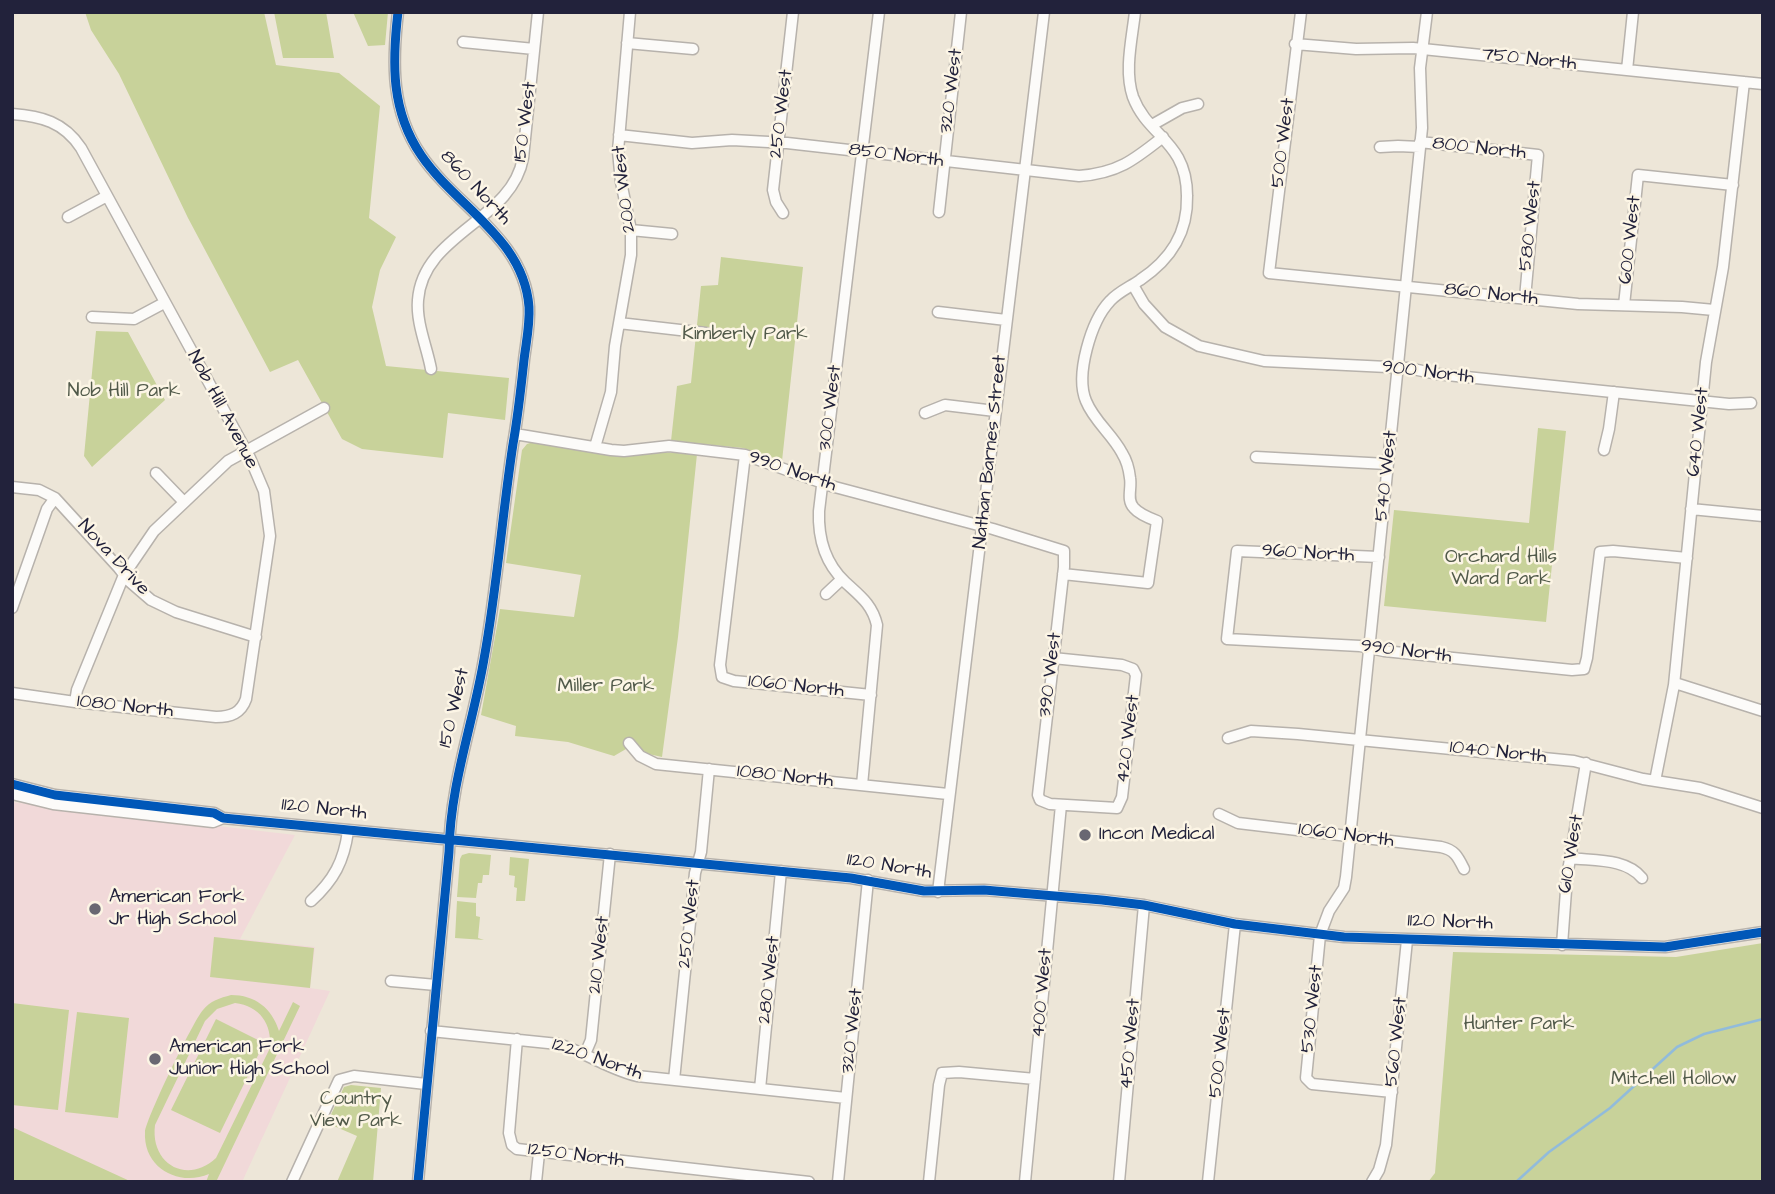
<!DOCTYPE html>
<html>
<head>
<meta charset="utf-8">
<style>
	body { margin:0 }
	#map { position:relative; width:1775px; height:1194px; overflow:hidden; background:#ede6d8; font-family:"Architects Daughter",sans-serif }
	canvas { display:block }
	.frame { position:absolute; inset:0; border:14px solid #22223b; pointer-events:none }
</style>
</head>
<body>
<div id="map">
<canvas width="1775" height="1194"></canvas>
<div class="frame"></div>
</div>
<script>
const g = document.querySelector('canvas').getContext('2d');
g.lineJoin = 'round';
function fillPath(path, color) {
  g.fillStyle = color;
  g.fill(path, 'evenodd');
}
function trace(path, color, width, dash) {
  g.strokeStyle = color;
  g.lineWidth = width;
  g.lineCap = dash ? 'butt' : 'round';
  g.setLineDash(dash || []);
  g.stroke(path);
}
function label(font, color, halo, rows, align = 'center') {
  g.font = font + ' "Architects Daughter",sans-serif';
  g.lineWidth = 5;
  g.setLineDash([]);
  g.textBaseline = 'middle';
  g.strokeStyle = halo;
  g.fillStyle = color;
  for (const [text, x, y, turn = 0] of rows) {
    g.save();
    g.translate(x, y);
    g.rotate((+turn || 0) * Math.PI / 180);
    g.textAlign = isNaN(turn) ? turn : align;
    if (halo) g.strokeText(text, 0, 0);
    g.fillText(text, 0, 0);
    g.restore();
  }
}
const built = new Path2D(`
	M12,802L295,835L240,939L315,947L310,988L330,991L242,1182H12Z`);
const green = new Path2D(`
	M85,12H264L276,65L339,73L380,106L369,218L396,237L380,270L372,307L386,366L509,378L505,420L448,413L443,458L362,449L342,439L298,360L270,372L188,218L119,74L91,30Z
	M274,12H326L334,58H283Z
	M353,12H388L385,45L368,46Z
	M721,257L803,267L782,461L743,448L671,441L677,386L691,383L701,286L718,285Z
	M96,331L128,332L165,400L92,467L84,456Z
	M1538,428L1566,431L1546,622L1384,606L1394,510L1529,523Z
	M533,442L621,456L660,452L697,454L678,637L662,757L626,749L614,756L568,742L515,736L516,726L481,715L500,609L574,617L581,575L506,563L522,450L527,444Z
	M469,853L491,855L489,875H483L482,883H478L476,898L457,897L460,859L462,855Z
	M510,857L529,859L525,901H516L517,888L514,887L515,876L509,875Z
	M457,901L476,903V916L480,917L478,938L484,940L455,938Z
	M214,937L314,948L310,988L210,977Z
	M1763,943V1182H1428L1435,1173L1453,952L1676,957Z
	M231,995C255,995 272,1008 279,1031L293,1002L300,1006L216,1182H206L209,1174C179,1187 143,1168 145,1132C146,1119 193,1021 203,1010C210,1001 220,998 231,995ZM235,1003C260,1006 272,1024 270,1048L216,1158C187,1185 150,1164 155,1125L205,1021L217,1009Z
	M12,1003L69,1010L58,1110L12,1105Z
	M77,1012L129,1018L118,1118L65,1112Z
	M216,1019L264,1043L220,1133L171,1110Z
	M351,1085L381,1088L373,1182H337L357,1136L327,1123L344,1087Z
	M12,1127L132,1182H12Z`);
const stream = new Path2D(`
	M1516,1182L1549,1152L1610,1108L1677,1047L1704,1034L1763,1019`);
const minor = new Path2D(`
	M398,12C392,63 391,111 421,155C456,207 524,238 529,307C530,325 526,343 524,360C521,388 518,416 513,444C502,516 497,588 484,659C473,724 450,785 449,852L418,1182
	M1301,12L1269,273L1578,304L1682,307L1714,310
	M463,42L534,49
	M627,43L693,49
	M1295,44L1356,49L1413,48L1763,84
	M1627,70L1633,12
	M12,114C41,116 64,122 81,148L250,458L264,491L270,536L246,699C241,713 231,717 216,717L75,702L12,693
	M1152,125L1182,108L1198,104
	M619,135L692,143L732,140L787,143L1079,176C1118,173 1134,160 1163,137
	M1420,142L1538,155L1525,298
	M1380,147L1398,146L1420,147
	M939,212L961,12
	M783,213L776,202L773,190L793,12
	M68,217L107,196
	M631,230L672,234
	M1133,285L1144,304L1165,327L1199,346L1264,361L1408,368L1437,374L1729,404L1751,403
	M1624,305L1638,175L1733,185
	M938,312L1006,320
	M92,317L134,319L164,303
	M619,323L706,333
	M431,369C427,347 416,323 418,300C423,233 512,221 523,158L538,12
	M925,413L945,405L995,411
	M515,434L611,450L624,451L669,446L745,455L831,486L993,529L1064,551V567L1038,795L1040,800L1050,804L1117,808L1122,797L1136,675L1133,669L1122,665L1053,658
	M595,447L611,392L615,346L631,255V230L621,182L618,151L630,12
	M1604,450L1609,429L1614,392
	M745,455L720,665L722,677L734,681L871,695
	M1256,457L1387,464
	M156,473L184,502
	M12,487L39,490L55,498L118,567L129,581L151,600L176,612L256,637
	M1691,509L1763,516
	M1379,557L1237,551L1227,639L1360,646L1384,651L1572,670L1584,669L1587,658L1600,552L1613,551L1687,558
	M1063,574L1148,583L1157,521C1149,518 1139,514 1134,508C1126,500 1132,488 1130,478C1129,469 1127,461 1122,453C1112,434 1094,421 1086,401C1075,375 1091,321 1110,301C1118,292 1130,287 1140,280C1170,260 1188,234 1187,196C1187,141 1148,137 1133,97C1124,71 1132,39 1135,12
	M826,594L842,579
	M12,608L47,509L55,498
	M1675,683L1763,711
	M75,702L77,690L124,575L154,531L228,461L324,408
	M1228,738L1251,731L1298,734L1574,761L1643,779L1700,788L1763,808
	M629,743L640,756L656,764L948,794
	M1655,781L1674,685L1706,362L1723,267L1744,82
	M12,784L55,795L214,813L223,818L851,878L924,891L984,890L1102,900L1144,905L1235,924L1344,937L1665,947L1763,932
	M862,785L877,625C872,604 860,596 845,582C825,563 818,537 819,511L879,12
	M12,794L53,804L213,822L223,818
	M1219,814L1238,823L1441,847C1455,850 1458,857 1464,869
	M1570,858C1594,861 1626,858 1642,878
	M938,892L1044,12
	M311,901C334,880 344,861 348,831
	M1562,945L1567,877L1586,763
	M391,981L436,985
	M431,1031L558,1044C585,1052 608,1069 637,1076L846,1098
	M517,1039L509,1133L512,1145L517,1149L809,1182
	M585,1054L591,1040L610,854
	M674,1080L695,873L701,852L709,769
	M760,1089L781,871
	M1392,1092L1312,1084L1306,1078L1320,935L1329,911L1344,888L1346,877L1422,128L1420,68L1427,12
	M292,1182L339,1080L354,1076L426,1084
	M536,1182L539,1153
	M838,1182L868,880
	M929,1182L939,1085L942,1073L959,1072L1035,1079
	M1025,1182L1061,805
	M1119,1182L1144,905
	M1208,1182L1235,924
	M1372,1182L1379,1170L1386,1145L1407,940`);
const cycleway = new Path2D(`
	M398,12C392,63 391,111 421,155C456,207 524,238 529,307C530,325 526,343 524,360C521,388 518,416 513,444C502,516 497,588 484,659C473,724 450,785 449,852L418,1182
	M12,784L55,795L214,813L223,818L851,878L924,891L984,890L1102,900L1144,905L1235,924L1344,937L1665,947L1763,932`);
const markers = [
	[1085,835,7,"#696772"],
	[95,909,7,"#696772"],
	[155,1059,7,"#696772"]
];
const streetNames = [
	["750 North",1529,60,6],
	["320 West",952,91,-83],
	["250 West",782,114,-83],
	["150 West",526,122,-83],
	["500 West",1284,143,-83],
	["800 North",1479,149,6],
	["850 North",896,156,7],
	["860 North",475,188,47],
	["200 West",625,189,-97],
	["580 West",1531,226,-84],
	["600 West",1631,240,-84],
	["860 North",1491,295,6],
	["900 North",1428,373,7],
	["300 West",831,408,-83],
	["Nob Hill Avenue",222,410,62],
	["640 West",1699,432,-84],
	["Nathan Barnes Street",991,452,-84],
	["990 North",792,472,19],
	["540 West",1387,476,-84],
	["960 North",1308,554,3],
	["Nova Drive",113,558,47],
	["990 North",1406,652,7],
	["390 West",1051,675,-83],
	["1060 North",796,687,6],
	["1080 North",125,707,6],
	["150 West",455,708,-77],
	["420 West",1129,739,-83],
	["1040 North",1498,753,6],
	["1080 North",785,777,6],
	["1120 North",324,810,6],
	["1060 North",1346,836,7],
	["610 West",1572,854,-81],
	["1120 North",889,867,9],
	["1120 North",1450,923,2],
	["250 West",690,924,-84],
	["210 West",600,955,-84],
	["280 West",770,980,-84],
	["400 West",1043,993,-85],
	["530 West",1313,1009,-84],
	["320 West",853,1031,-84],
	["560 West",1397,1042,-84],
	["450 West",1131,1044,-85],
	["500 West",1221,1053,-84],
	["1220 North",597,1060,19],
	["1250 North",576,1156,7]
];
const parkNames = [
	["Kimberly Park",745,335],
	["Nob Hill Park",124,392],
	["Orchard Hills",1501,558],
	["Ward Park",1501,580],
	["Miller Park",606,687],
	["Hunter Park",1519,1025],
	["Mitchell Hollow",1674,1080],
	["Country",356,1100],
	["View Park",356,1122]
];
const poiNames = [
	["Incon Medical",1099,835],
	["American Fork",109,898],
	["Jr High School",109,920],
	["American Fork",169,1048],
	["Junior High School",169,1070]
];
fillPath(built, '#f1d9d9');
fillPath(green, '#c8d29a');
trace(stream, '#91bbdb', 2.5);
trace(minor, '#b7b2ac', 13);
trace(minor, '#fcfbf9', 10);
trace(cycleway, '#0057b8', 9);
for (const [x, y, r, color] of markers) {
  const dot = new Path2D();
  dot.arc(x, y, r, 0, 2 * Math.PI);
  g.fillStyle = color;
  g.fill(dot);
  trace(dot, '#fcf5e5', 2.5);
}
label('19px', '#22223b', '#fcf5e5', streetNames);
label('19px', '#515a4a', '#fcf5e5', parkNames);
label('19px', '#22223b', '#fcf5e5', poiNames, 'left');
</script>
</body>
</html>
